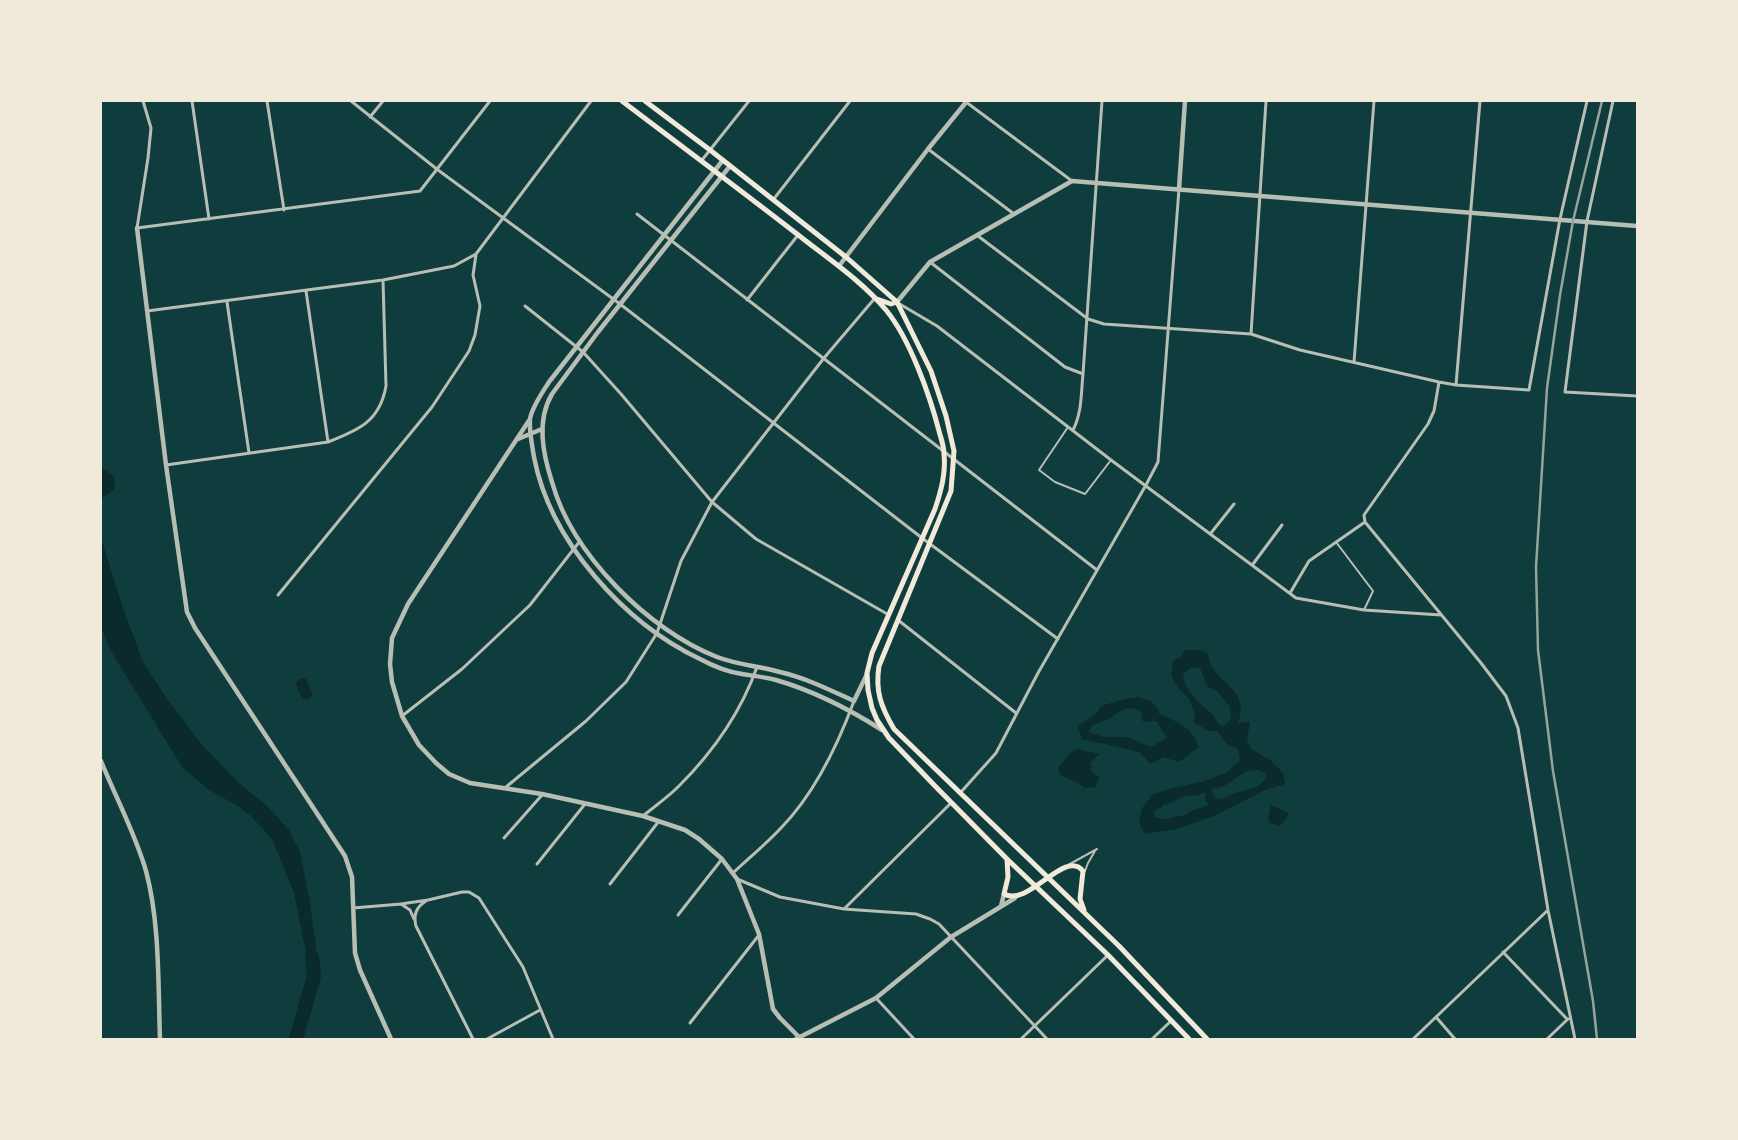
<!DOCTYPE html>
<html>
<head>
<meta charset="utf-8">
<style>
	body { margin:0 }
	#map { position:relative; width:1738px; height:1140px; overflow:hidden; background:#0f3d3e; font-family:Manrope,sans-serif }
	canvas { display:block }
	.frame { position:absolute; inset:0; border:102px solid #f1e9da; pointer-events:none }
</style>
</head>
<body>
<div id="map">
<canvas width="1738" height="1140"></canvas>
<div class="frame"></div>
</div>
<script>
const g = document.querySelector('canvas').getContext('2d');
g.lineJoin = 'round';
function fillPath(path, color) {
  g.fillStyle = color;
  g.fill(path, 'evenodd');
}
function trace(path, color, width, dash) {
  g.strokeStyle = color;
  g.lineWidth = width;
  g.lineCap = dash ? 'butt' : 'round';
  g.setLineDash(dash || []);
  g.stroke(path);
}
const water = new Path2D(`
	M101,469H104L114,476L115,484L114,490L103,497L101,501Z
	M101,538L122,605L142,660L167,699L203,746L239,783L267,806L289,830L300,852L309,897L316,946L314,976L307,957L294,893L272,839L251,816L236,805L209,790L182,767L111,651L101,628Z
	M1185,650H1201L1208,654C1210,683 1252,686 1238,723L1250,722L1247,740L1251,749L1270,760L1283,773L1285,784L1265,790L1216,815L1194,823L1177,829L1144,834L1139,822L1142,808L1152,795L1168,789L1205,781L1227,772L1240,760L1238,749L1226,743L1217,731H1210L1194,723L1195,713L1189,699L1178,688L1171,675L1173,661L1182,656ZM1191,668H1200L1207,686L1218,692L1230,707L1231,719L1223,727C1217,723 1217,720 1213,715C1200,703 1185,693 1183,674ZM1258,770L1264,773L1267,777C1257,790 1250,788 1235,793C1227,796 1223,802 1214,797L1212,789L1224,786L1247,771ZM1203,793H1205V800L1208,803L1207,806C1201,807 1190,811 1185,815C1175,816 1165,822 1154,817V813L1156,809L1161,808L1163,805C1175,803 1184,792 1197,796Z
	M301,678L306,679L313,695L309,699C300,700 298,691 296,683Z
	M1139,697L1152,702L1159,710L1158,713C1175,721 1193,727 1199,747L1179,762L1163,757L1151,764L1139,752L1082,739L1077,726L1097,713L1101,706L1125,699ZM1133,708L1141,712L1143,722L1156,721L1167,738L1151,747L1127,737H1104L1088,732L1093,725L1107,720L1123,709Z
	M1078,749L1099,754L1090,763L1092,772L1100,778L1095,787L1084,788C1077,781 1069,780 1060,775L1058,768L1072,751Z
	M1271,805L1289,813L1283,823L1279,826L1270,823L1268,817Z`);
const river = new Path2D(`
	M296,1039L314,976L312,957`);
const service = new Path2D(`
	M1068,427L1039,470L1055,482L1085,494L1111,460
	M1336,542L1373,591L1364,610
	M1068,865L1097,849
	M1085,871L1088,863L1095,851`);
const minor = new Path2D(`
	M143,101L151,128L148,158L137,228L420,191L490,101
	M192,101L209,219
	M267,101L284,210
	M351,101L438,170L620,304L922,538L1058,639
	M1613,101L1587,221L1565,392L1637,396
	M966,102L1072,181
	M370,117L383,101
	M928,149L1014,214
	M702,160L749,101
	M773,200L850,101
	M637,214L1097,570
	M978,236L1088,319L1104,324L1251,334L1300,350L1439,382L1456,385L1529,390L1560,219L1587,101
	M930,262L1065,367L1083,374
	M306,291L328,442
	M747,300L798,235
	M227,302L249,453
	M898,303L937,326L1111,460L1296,598L1364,610L1441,615
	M525,306L583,352L621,394L712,502L756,539L889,615
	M147,311L383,280L454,266L476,254L591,101
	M1251,334L1266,101
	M1354,362L1374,101
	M1456,385L1480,101
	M1073,430C1082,413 1081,393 1083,374L1102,101
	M166,465L328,442C359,430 380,421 386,386L383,280
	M1365,522L1481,663L1506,696L1518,728L1548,910L1575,1039
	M1365,522L1364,515L1428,424L1434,411L1439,382
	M1211,533L1234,504
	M1253,564L1282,525
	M1290,593L1309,561L1365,522
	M278,595L432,407L469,351L475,335L480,306L473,275L476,255
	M898,620L1016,713
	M402,716L462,669L530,605L580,541
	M506,787L586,721L626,682L657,633L681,561L712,502L824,358L875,298
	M961,792L996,753L1038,673L1146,485L1158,462L1179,189
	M643,816C655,806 668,797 679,786C713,752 741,712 757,667
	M504,838L542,795
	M537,864L585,804
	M733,873C749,858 766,844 781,828C815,793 837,747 854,701
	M737,879L780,897L844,909L916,914L930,919L939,924L1047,1039
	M610,884L659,821
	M426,901C416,907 413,915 416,926L473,1039
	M401,904L428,900L462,892H469L479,898L523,967L553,1039
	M353,908L401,904L410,910L414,919
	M844,909L951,803
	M678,915L722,859
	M1503,952L1567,1019
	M876,998L914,1039
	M1436,1017L1455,1039
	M690,1023L759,935
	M487,1039L540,1010
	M1021,1039L1108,955
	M1152,1039L1171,1021
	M1413,1039L1548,910
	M1547,1039L1568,1019`);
const tertiary = new Path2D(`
	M723,160L549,382C542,393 532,407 530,419C529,431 532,445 534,457C550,541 624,623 700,659C713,666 728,672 742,674C754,676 765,677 776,680C814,691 849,709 882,730
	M730,166L598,332L552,394C536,421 543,454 552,482C572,554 648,630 717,657C738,665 759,666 780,672C806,678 830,690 854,701L867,674
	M1179,189L1185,101
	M137,228L166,465L187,612L195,628L345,856L352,877L355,953L360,970L391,1039
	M839,266L928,149L967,101
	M897,302L930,262L1072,181L1637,226
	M530,419L408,604L392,638L390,664L392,682L402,716L419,745L436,763L449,774L470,783L542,794L643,816L685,830L699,839L722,859L737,879L759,934L773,1009L780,1018L801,1039
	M518,439L542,429
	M101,761C116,798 135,833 146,871C160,923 158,985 160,1039
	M1001,906L1004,894
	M796,1039L876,998L951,937L1015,898`);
const primary = new Path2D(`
	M622,101C680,145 739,189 797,234C827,258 861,280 886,310C910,339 930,396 939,431C941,439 944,446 944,454C946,473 941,491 935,509L872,653L867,673L868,690L872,708L877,720L889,738L936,787L1007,859L1108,955L1189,1039
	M645,101L710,150L846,257L897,302L931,371L946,416L954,451L951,491L879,666C875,691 881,707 894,729L1119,946L1207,1039
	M877,299L891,304L897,302
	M1007,859L1008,877L1004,894C1028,908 1065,848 1083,871L1080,899L1084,910`);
const rail = new Path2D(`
	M1597,1039L1593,1001L1553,771L1538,650L1536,567L1547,388L1560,295L1573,221L1602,101`);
fillPath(water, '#0a2a2b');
trace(river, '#0a2a2b', 14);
trace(service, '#b8beb3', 2);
trace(minor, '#b8beb3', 3);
trace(tertiary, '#b8beb3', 4.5);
trace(primary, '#f1e9da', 5);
trace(rail, '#97a49c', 2.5);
</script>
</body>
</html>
